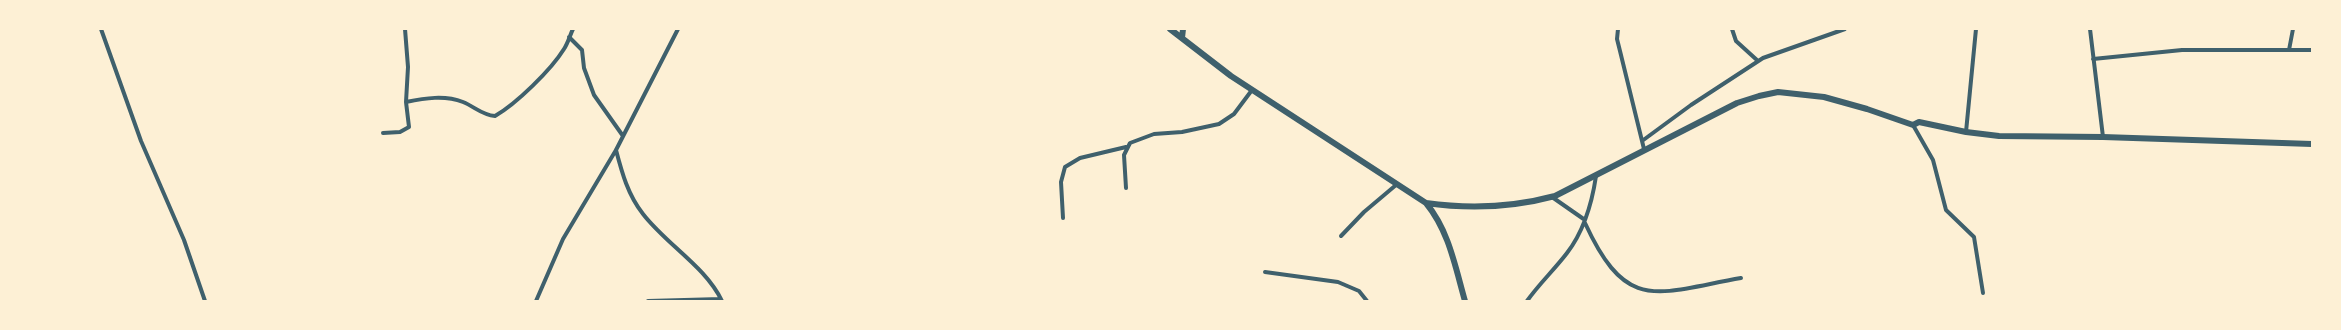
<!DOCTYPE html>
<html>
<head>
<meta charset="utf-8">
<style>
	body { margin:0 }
	#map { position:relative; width:2341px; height:330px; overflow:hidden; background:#fdf0d5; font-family:"Exo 2",sans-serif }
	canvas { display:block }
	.frame { position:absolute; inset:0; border:30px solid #fdf0d5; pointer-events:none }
</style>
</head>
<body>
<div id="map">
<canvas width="2341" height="330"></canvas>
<div class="frame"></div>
</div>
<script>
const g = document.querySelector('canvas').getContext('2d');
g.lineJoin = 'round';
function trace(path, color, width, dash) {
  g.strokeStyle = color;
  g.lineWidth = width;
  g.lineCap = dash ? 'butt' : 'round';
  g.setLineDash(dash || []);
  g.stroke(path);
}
const minor = new Path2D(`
	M101,29L141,141L184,240L205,301
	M1618,29L1617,39L1620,51L1644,149
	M1732,29L1736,41L1758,61
	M2090,29L2103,137
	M569,37L582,50L584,68L594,95L623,136
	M2289,50L2293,29
	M2093,59L2182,50H2312
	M406,102C425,98 445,95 463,102C475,107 482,115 495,116C516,104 551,70 564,49C568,43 570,35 573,29
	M1913,125L1933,160L1946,210L1974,237L1983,293
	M1966,132L1976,29
	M383,133L400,132L409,127L406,102L408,67L405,29
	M1642,141L1691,105L1763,58L1845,29
	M616,150C622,173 628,195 643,214C667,245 705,266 722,301
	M1126,188L1124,155L1130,143L1154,134L1182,132L1219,124L1234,114L1252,90
	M1552,197L1585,220
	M1063,218L1061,182L1065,167L1080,158L1126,147
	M1585,223C1627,314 1656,293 1741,278
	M1341,236L1364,212L1396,185
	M1265,272L1338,282L1359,291L1367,301
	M536,301L563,239L616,150L678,29
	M648,301L721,299
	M1527,301C1539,284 1554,270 1567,253C1584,231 1592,203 1596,176`);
const tertiary = new Path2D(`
	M1170,29L1231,76L1426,203C1468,209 1514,207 1555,196L1737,103L1759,96L1778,92L1824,97L1867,109L1913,125L1919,122L1966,132L1999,136L2103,137L2312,144
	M1182,38L1183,29
	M1426,203C1449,231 1455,266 1465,301`);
trace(minor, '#3f606c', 4);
trace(tertiary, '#3f606c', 6);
</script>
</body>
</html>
